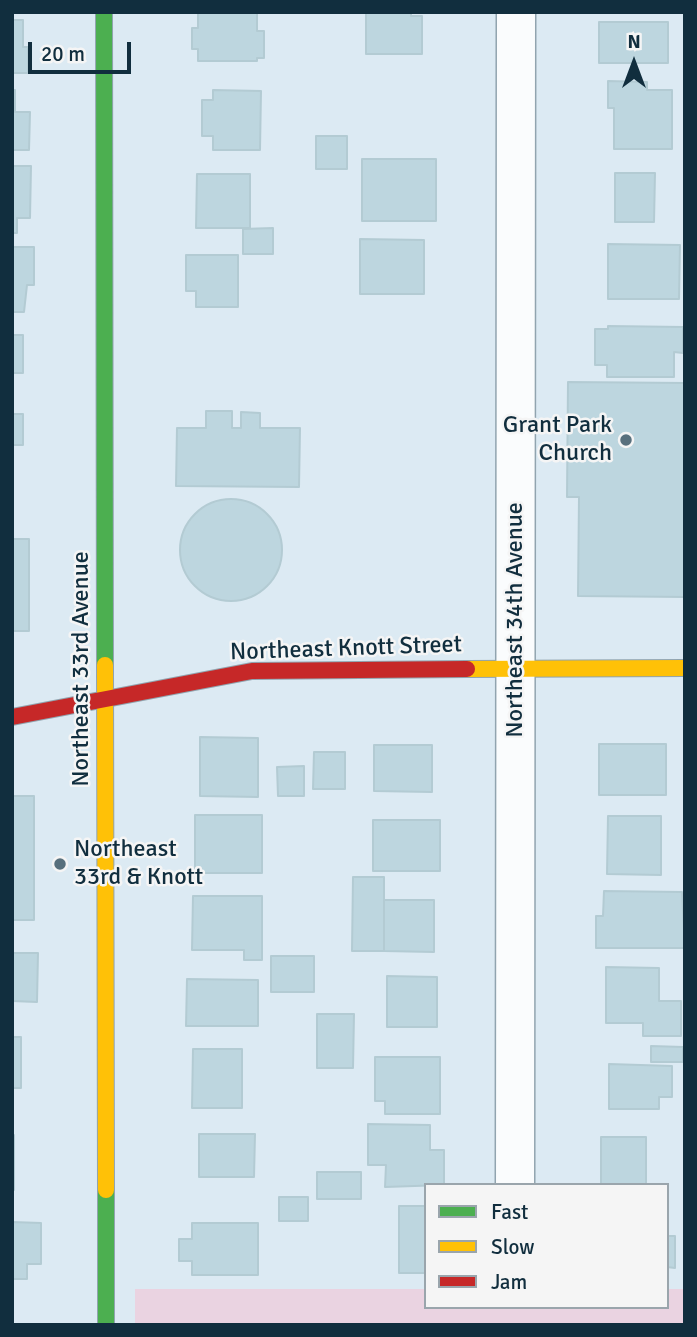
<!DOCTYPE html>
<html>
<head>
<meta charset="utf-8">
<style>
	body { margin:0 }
	#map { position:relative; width:697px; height:1337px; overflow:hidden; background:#dceaf3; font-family:Signika,sans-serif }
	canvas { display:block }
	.frame { position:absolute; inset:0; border:14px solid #112e3e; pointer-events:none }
	.legend { position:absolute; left:424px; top:1183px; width:245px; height:126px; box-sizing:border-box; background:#f5f5f5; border:2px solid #9aa5ac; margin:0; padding:9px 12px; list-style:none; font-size:21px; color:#112e3e }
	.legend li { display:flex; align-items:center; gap:14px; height:35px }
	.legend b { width:35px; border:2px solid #9aa5ac }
	.north { position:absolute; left:599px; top:28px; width:70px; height:70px; -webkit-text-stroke:5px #f5f5f5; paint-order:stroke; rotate:0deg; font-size:19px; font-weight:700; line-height:28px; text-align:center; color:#112e3e }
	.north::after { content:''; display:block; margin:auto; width:24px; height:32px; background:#112e3e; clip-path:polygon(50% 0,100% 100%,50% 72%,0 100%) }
	.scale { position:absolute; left:28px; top:42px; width:103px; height:32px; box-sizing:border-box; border:4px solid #112e3e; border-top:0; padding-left:9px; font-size:21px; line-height:24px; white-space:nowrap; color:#112e3e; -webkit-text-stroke:5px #f5f5f5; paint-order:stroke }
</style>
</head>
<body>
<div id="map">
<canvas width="697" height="1337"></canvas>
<div class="frame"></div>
<ul class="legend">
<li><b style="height:9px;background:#4caf50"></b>Fast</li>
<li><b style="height:9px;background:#ffc107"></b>Slow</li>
<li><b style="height:9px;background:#c62828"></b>Jam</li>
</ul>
<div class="north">N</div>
<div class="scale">20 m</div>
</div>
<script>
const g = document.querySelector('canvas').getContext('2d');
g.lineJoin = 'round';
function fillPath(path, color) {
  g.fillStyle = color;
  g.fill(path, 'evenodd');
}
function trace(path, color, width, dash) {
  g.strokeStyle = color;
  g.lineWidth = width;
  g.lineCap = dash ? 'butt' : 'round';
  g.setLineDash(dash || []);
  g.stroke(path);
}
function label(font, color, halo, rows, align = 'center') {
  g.font = font + ' Signika,sans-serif';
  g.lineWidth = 5;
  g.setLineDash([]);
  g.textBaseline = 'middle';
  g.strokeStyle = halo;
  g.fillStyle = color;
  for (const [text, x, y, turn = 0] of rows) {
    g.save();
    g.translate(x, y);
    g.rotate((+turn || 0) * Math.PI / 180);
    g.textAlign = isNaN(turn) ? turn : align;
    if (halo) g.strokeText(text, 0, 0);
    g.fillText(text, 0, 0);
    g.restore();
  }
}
const green = new Path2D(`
	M135,1289H426V1307H667V1289H685V1325H135Z`);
const building = new Path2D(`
	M198,12H257V31H264V58H257V61H198V49H192V28H198Z
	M366,12H411V16H422V54H366Z
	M12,20H23V47H28V73H12Z
	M599,22H668V63H599Z
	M608,81L647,82V90H672V149H614V108H608Z
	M12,90H15V112H30L29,150H12Z
	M213,90L261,91L260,150H213V136H202V100H213Z
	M316,136H347V169H316Z
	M362,159H436V221H362Z
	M12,166H31L30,218H17V233H12Z
	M615,173H655L654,222H615Z
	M197,174H250V228H196Z
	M273,228V254H243V229Z
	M360,239L424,240V294H360Z
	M608,244L680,245L679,299H608Z
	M12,247H34V285H27L24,312H12Z
	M186,255H238V307H196V291H186Z
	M608,326L683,327V353L674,352V377H607V365H595V329H608Z
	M12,335H23V373H12Z
	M568,382L685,383V597L578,596L579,497H567Z
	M206,411H232V428H241V412L260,413V428H300L299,487L176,486L177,428H206Z
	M12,414H23V445H12Z
	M180 550a51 51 0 1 1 102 0a51 51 0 1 1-102 0Z
	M12,539H29V631H12Z
	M200,737L258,738V797L200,796Z
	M599,744H666V795H599Z
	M374,745H432V792L374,791Z
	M314,752H345V789H313Z
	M304,766V796H278L277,767Z
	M12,796H34V920H12Z
	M195,815H262V873H195Z
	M608,816H661V875L607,874Z
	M373,820H440V871H373Z
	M353,877H384V951H352Z
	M604,891L682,892L685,948H596V916H603Z
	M193,896H262V960H244V950H192Z
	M384,900H434V952L384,951Z
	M12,953H38L37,1002L12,1001Z
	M271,956H314V992H271Z
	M606,967L659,968V1001H681V1036H643V1023H606Z
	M387,976L437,977V1027H387Z
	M187,979L258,980V1026H186Z
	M317,1014H354L353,1068H317Z
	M12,1037H21V1088H12Z
	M651,1046L683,1047V1062H651Z
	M193,1049H242V1108H192Z
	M375,1057H440V1114H385V1101H375Z
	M609,1064L672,1066V1097H659V1109H609Z
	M368,1124L430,1125V1150H444V1185L385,1187L386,1165H368Z
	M199,1134H255L254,1177H199Z
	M12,1135H14V1190H12Z
	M601,1137H646V1185H601Z
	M317,1172H361V1199H317Z
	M279,1197H308V1221H279Z
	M399,1206H426V1273H399Z
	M12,1222L41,1223V1264H27V1279H12Z
	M192,1223H258V1275H192V1261H179V1239H192Z
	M667,1236H675V1268L667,1267Z`);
const street = new Path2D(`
	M515,1185L516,12`);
const fast = new Path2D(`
	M104,12L105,665
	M106,1190V1325`);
const slow = new Path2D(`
	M105,665L106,1190
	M467,669L685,668`);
const jam = new Path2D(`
	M12,717L252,671L467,669`);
const markers = [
	[626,440,7,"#58707d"],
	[60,864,7,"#58707d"]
];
const poiNames = [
	["Grant Park",612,426],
	["Church",612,454],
	["Northeast",74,850,"left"],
	["33rd & Knott",74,878,"left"]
];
const streetNames = [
	["Northeast 34th Avenue",516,620,-90],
	["Northeast Knott Street",346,649,-2],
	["Northeast 33rd Avenue",82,669,-90]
];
fillPath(green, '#ead3e1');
fillPath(building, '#bdd6df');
trace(building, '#b3cbd3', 2);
trace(street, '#91a4af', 41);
trace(fast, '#91a4af', 18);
trace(slow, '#91a4af', 18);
trace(jam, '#91a4af', 18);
trace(street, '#fafcfd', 38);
trace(fast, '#4caf50', 16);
trace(slow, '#ffc107', 16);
trace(jam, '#c62828', 16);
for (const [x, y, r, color] of markers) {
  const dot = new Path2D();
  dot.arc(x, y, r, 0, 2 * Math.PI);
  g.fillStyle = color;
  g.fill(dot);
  trace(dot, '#f5f5f5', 2.5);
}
label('24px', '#112e3e', '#f5f5f5', poiNames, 'right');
label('24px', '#112e3e', '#f5f5f5', streetNames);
</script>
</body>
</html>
